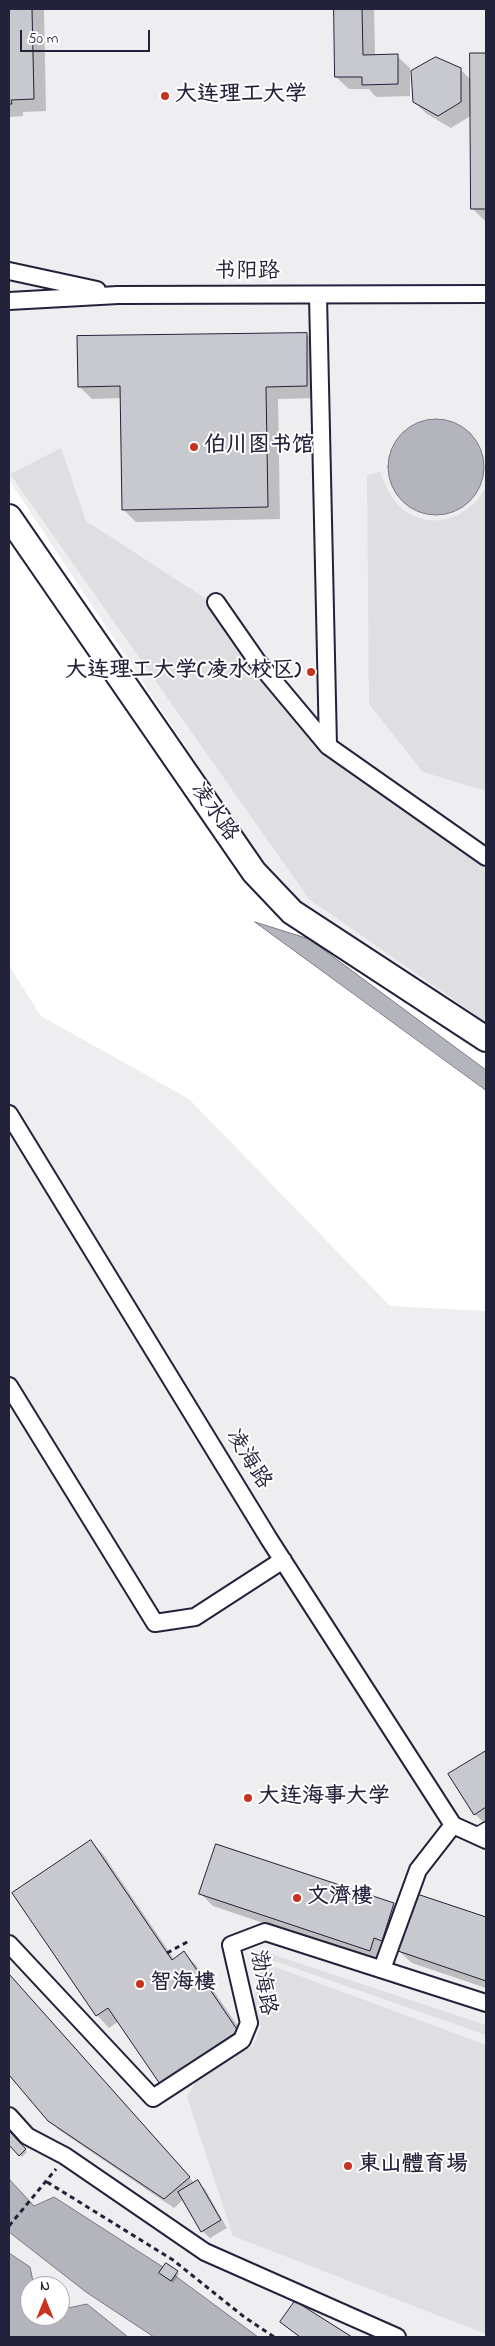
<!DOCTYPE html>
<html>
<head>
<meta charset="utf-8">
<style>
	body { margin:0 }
	#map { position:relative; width:495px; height:2346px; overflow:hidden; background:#fff; font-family:"Indie Flower",sans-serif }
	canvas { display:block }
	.frame { position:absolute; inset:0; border:10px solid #22223b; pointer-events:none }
	.north { position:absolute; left:20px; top:2276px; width:50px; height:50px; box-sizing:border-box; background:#fff; border:1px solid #a7a7b1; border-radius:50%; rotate:0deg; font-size:14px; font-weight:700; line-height:20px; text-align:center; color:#22223b }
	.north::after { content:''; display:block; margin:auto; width:18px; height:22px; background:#c8321e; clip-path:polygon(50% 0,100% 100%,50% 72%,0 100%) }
	.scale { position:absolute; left:20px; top:30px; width:130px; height:22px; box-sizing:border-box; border:2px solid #22223b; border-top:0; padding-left:6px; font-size:15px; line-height:18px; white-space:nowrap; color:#22223b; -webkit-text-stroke:4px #fff; paint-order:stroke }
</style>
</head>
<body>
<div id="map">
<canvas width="495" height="2346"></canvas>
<div class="frame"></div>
<div class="north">N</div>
<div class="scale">50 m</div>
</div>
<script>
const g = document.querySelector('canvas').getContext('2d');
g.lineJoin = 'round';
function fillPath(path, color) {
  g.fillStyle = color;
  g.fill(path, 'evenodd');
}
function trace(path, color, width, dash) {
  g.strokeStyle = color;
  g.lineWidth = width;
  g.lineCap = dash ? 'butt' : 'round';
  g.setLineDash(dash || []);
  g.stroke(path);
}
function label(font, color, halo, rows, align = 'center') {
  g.font = font + ' "Indie Flower","LXGW WenKai TC",sans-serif';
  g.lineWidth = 4;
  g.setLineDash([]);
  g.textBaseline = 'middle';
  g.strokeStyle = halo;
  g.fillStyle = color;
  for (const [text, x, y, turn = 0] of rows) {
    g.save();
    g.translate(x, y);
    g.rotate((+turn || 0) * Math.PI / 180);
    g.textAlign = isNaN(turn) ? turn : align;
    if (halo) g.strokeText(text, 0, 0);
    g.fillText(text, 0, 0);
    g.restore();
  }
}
const built = new Path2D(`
	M9,9H486V1029L300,906L264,865L9,480Z
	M9,966L41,1016L189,1099L390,1306L486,1311V2337H9ZM30,2286H60V2316H30Z`);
const green = new Path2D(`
	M61,448L86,521L220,608L328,746L486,857V1022L309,899L10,474Z
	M380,472C385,485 389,496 399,506C428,533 470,520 486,486V791L423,772L369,704L367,475Z
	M268,1953L486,2025V2035L266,1958Z
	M262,1962L486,2045V2334L233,2236L187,2097L201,2072L253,2046L261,2027L253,2001Z`);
const water = new Path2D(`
	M388 467a48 48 0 1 1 96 0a48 48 0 1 1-96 0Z
	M255,922L309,939L486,1070V1090Z
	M9,2179L34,2206L54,2197L166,2269L258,2337H154L86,2292L9,2232Z
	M9,2253L30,2267L34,2286H30V2316H60V2307L68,2308L87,2304L128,2337H9Z`);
const shadow = new Path2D(`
	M9,9H44L46,111L23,112V116L9,117Z
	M336,9H374L375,56H397L410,68V96L376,97L369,89H349L336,77Z
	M486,54V221H485L473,209L472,115L451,128L427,114L414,102L460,69L472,81V55Z
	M306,334L318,347L319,398L278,399L280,519L136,522L123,509L122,398L92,399L79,386Z
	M486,1752V1822L484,1823L475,1814L450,1774Z
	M91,1842L103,1854L174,1959L184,1953L196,1965L250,2044L174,2095L161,2083L119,2021L109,2028L97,2015Z
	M201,1894L393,1904L406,1916L382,1963L213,1906Z
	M418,1895L486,1918V1988L412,1963L399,1951Z
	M9,1975L195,2184L198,2182L205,2189L227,2228L210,2238L202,2231L184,2199L174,2208L59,2130L49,2120L9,2073Z
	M9,2132L27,2152L22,2157L9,2143Z
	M177,2272L179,2274L173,2283L162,2275Z
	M296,2303L350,2337H300L282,2322Z`);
const building = new Path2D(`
	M9,9H32L34,99L11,100L12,104H9Z
	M334,9H362L363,55L398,54V84L362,85V77H335Z
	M470,53H486V209H471Z
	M436,57L461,68V102L438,116L413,102L411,71Z
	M307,333V386L266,387L268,507L122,510L120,386L78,387L77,336Z
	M486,1751V1807L474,1815L448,1774Z
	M91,1840L172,1960L184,1951L238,2031L160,2084L108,2008L96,2016L12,1893Z
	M216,1844L394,1903L382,1941L374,1938L370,1951L199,1894Z
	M417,1894L486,1917V1981L398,1951Z
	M9,1974L190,2177L164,2199L48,2121L9,2075Z
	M9,2131L26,2149L19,2156L9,2145Z
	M198,2180L221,2220L201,2232L178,2192Z
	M166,2263L178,2271L171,2281L159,2273Z
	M295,2301L352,2337H300L280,2322Z`);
const path = new Path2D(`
	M167,1953L189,1941
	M47,2182L173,2260L243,2316L274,2337
	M9,2226L56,2169`);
const service = new Path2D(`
	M474,1834L486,1827`);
const minor = new Path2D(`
	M9,271L97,290
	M318,296L328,746L486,857
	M9,301L118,295L486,294
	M216,602L257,661L328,746
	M9,1114L269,1539L453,1825
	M9,1386L155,1623L195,1617L283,1560
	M453,1825L486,1840
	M9,1944L153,2098L242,2040L249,2023L231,1945L265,1932L486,2003
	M382,1969L418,1870L453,1825
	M9,2116L27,2136L65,2156L205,2252L397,2337`);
const secondary = new Path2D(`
	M9,517L254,872L292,912L486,1039`);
const markers = [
	[165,96,5,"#c8321e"],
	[194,447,5,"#c8321e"],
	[311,672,5,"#c8321e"],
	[248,1798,5,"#c8321e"],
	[297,1898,5,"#c8321e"],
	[140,1984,5,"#c8321e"],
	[348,2166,5,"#c8321e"]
];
const poiNames = [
	["大连理工大学",175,96],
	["伯川图书馆",204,447],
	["大连理工大学(凌水校区)",301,672,"right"],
	["大连海事大学",258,1798],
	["文濟樓",307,1898],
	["智海樓",150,1984],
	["東山體育場",358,2166]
];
const streetNames = [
	["书阳路",247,273],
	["凌水路",213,813,55],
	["凌海路",247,1460,58],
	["渤海路",261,1983,80]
];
fillPath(built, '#eeeef1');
fillPath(green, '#dfdfe2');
fillPath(water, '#b4b4bc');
trace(water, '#7a7a88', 1);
fillPath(shadow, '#0003');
fillPath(building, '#c8c8cf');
trace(building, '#22223b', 1);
trace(service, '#22223b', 12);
trace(minor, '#22223b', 20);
trace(secondary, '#22223b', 28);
trace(path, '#22223b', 3, [5, 4]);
trace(service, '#fff', 9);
trace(minor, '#fff', 16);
trace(secondary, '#fff', 24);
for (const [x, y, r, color] of markers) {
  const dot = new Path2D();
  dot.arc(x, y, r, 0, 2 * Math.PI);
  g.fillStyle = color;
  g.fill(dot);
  trace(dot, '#fff', 2);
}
label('bold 22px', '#22223b', '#fff', poiNames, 'left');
label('22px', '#22223b', '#fff', streetNames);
</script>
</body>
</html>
